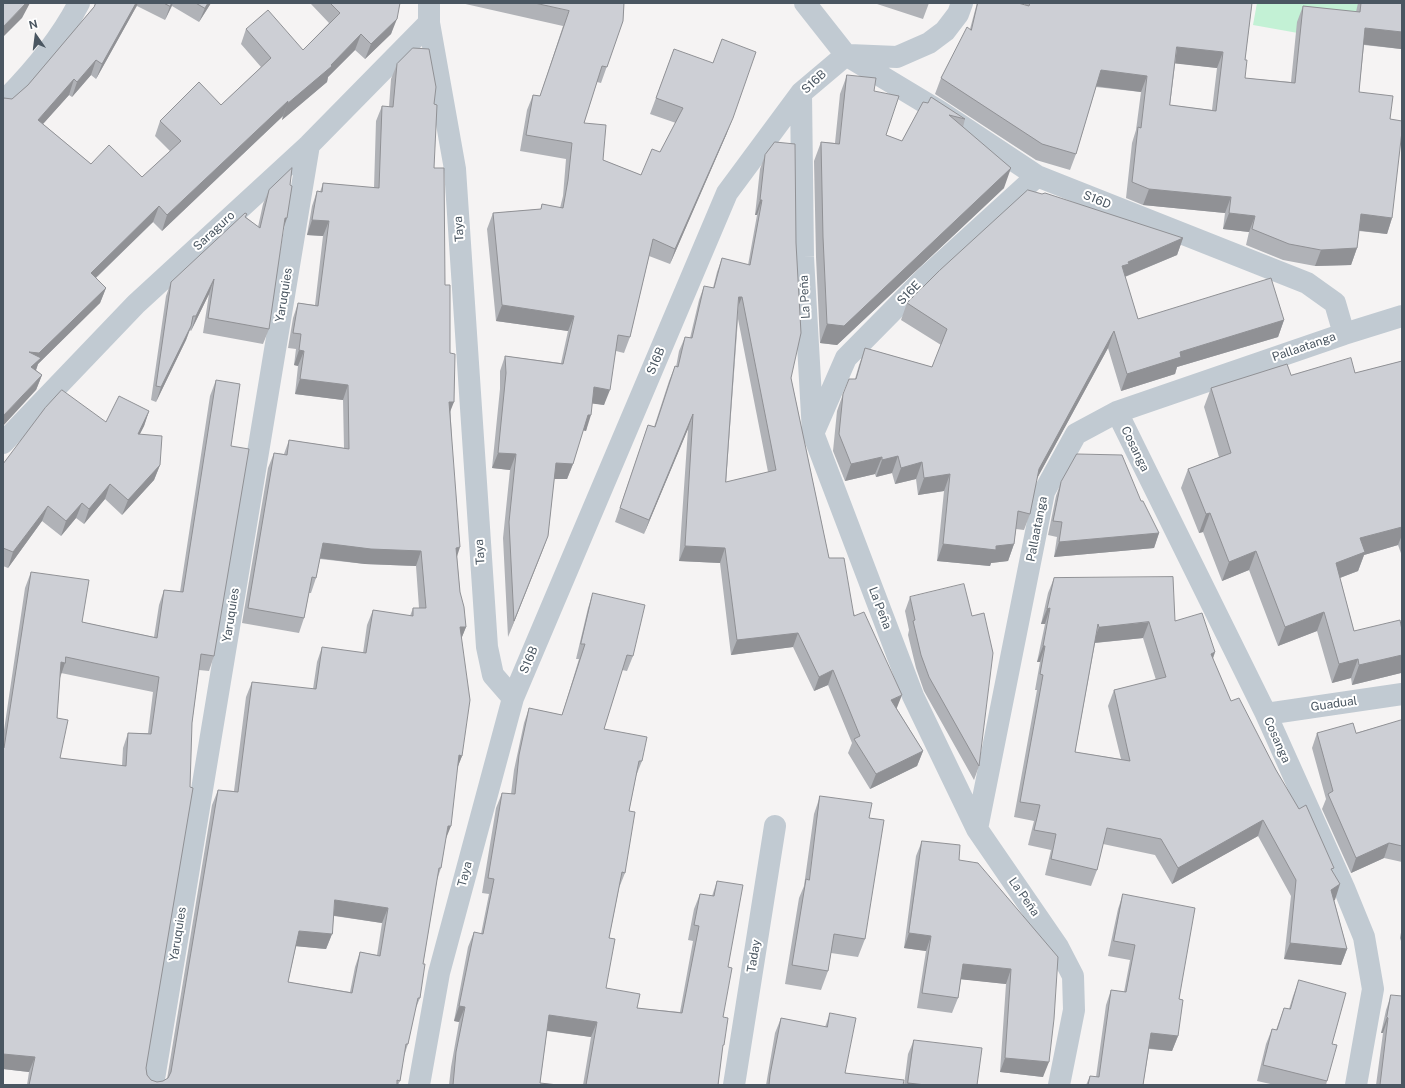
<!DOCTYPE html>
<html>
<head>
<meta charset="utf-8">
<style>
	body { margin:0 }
	#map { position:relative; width:1405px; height:1088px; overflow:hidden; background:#f5f3f3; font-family:"Public Sans",sans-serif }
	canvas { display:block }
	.frame { position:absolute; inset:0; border:4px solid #4a5661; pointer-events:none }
	.north { position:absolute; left:16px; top:16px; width:40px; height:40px; -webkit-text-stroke:3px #fff; paint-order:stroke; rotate:346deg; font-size:11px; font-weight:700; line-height:16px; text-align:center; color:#4a5661 }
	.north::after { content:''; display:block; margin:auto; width:14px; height:18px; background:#4a5661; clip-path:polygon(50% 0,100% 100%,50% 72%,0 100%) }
</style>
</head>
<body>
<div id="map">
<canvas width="1405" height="1088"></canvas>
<div class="frame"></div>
<div class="north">N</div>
</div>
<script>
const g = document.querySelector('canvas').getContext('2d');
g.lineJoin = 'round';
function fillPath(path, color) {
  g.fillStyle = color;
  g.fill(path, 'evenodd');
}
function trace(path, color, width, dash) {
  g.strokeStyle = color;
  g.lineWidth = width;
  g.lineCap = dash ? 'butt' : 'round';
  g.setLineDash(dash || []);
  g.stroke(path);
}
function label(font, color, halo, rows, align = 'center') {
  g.font = font + ' "Public Sans",sans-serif';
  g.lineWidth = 4;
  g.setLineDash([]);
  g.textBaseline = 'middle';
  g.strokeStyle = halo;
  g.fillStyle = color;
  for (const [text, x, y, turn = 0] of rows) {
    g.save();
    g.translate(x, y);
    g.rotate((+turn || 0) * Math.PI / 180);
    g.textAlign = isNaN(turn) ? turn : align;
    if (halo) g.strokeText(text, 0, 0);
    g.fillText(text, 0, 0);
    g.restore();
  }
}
const green = new Path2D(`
	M1257,3H1361L1354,43L1253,25Z`);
const minor = new Path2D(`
	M429,3V23L455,169L487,647L493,675L513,698
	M805,3L846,55L939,111L1037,176L1307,283L1335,303L1344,334
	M849,55L897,57L929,43L945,31L958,14L962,3
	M801,93L803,257L813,433L913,696L977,829L1058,947L1073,976L1074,1010L1059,1085
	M3,102C31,74 61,38 79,3
	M1117,412L1266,714L1344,888L1364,937L1373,989L1356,1085
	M815,429L846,358L924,279L1037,176
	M3,443L136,304L309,145L429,23
	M1266,714L1402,694
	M977,829L1044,492L1076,434L1117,412L1344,334L1402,316
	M153,1085L309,145
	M419,1085L439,973L513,698L727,193L801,93L846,55
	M734,1085L775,826`);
const wall = new Path2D(`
	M96,3H211L199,22L172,6L165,20L137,6L135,9L96,79L91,75L72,97L69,95L43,124L91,164L142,177L170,151L155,136L160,121L221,105L261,67L241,44L246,29L303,50L329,23L311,4V3H400L391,34L365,59L355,50L328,77L327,82L282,120L283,116L162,231L153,222L96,278L106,288L100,303L38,364L36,370L42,375L36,390L12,99L28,85L94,7Z
	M461,3H624L623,21L601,83L597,82L584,123L603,160L641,175L660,152L676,123L650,114L674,49L727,133L670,264L649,256L630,337L624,353L616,351L604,405L592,403L586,431L583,430L573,464L567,479H554L548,536L508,637L503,538L510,470L492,468L500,389V371L505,356L561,363L568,331L496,321L487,229L493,213L541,209L542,204L560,208L563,196L566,159L520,151L527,110L533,95L540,96L563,26Z
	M874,3H929L923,19Z
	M977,3H1018L1025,5V3H1252L1245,60V78L1291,82L1297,22L1303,6L1356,12L1358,3H1402V47L1401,49L1364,45L1359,92L1390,119L1392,218L1387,234L1359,231L1357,248L1351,265L1315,266L1283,260L1246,245L1249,232L1223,229L1225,213L1143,205L1126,198L1132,143L1136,130L1141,92L1096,87L1076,154L1070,170L1036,160L935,94L941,78L970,29ZM1175,63L1217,68L1212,110L1170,105Z
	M397,64L434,104V168L445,285L457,557L460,592L466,627L461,639L462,756L457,769L441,868L437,880L423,964L420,998L415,1010L408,1044L404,1056L400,1081L398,1085H27L29,1072L3,1069V737L25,588L31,572L82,622L154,637L159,605L164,590L180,592L210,396L216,380L231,446L214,656L209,671L199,670L146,1068L147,1075L151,1080L157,1082L163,1081L167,1079L212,805L218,790L234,791L246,697L252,682L313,689L317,662L322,647L363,653L367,625L373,610L410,616L413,608H419L416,566L365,564L320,559L316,578L311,593H309L304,618L299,633L242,623L268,468L274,453L284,454L289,440L344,448L343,400L295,394L298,366L294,365L296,349L288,348L293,318L298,303L315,305L323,236L307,235L312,206L317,191L320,192L323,183L374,188L376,121L382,106L389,107L391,79ZM61,673L153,692L148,733H128L123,748L122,766L60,758L57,718L60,676ZM334,916L382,923L377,955L360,952L355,967L350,992L288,982L296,946L326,949L332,934Z
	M847,75L874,91L886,135L902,141L923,102L965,119L963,127L1004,188L837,345L820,343L816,257L814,161L821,142L835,143L840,94Z
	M765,155L791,378L829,558L897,709L923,751L917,766L870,789L848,753L852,743L828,685L814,691L793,647L731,655L720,563L679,561L688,429L644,534L615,522L648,425L654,427L669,381L675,366L676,367L679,351L685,337L690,338L699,300L704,286L713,288L717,272L722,258L748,265L757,215H755L760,169ZM738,319L768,472L726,482Z
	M269,190L283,229L269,329L263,344L203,333L209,294L191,331L190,330L186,340L156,402L151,400L166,296L171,282L246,217L258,227L263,204Z
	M1183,238L1177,255L1125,277L1138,319L1284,320L1278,337L1177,367L1175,374L1121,391L1108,348L1037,478L1030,514L1024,530L1016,529L1014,544L1008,561L991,563L990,566L937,561L944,491L918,495L916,479L895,484L892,473L876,477L875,474L845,481L833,451L837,411L843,394L855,379L859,365L865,348L932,367L941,345L901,320L907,303Z
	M1402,361V556L1398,545L1364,555L1358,571L1340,578L1354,631L1402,630V670L1401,673L1352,685L1351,678L1332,683L1317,631L1278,646L1249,570L1222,581L1203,532L1199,533L1181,488L1188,469L1219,457L1204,407L1211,388L1291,375L1355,373Z
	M149,411L144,426L140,434L160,465L154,480L122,515L105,499L84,524L76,518L61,536L42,521L8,568L3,566V464L106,422Z
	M1061,482L1141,501L1159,533L1154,548L1054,557L1057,537L1048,535L1056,496Z
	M1054,578L1175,621L1215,652L1213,659L1231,701L1276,770L1333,872L1334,900L1347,949L1341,965L1284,959L1291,896L1258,836L1172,884L1155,855L1103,844L1097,870L1091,886L1045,875L1051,850L1028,845L1034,821L1014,817L1037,690H1035L1040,662H1037L1045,624H1041L1048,593ZM1143,638L1156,680L1114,690L1108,706L1121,759L1075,752L1095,643Z
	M593,593L633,656L627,671L622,670L604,729L642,761L636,776L629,811L625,873L619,888L609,938L606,988L637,1008L680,1012L693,941L688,940L694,909L700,894L712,896L717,881L728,967L723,1017L722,1051L718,1085H583L591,1037L547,1031L540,1083L558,1085H449L451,1067L459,1022L454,1021L468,947L474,932L481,934L489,894L482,893L496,808L502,793L511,794L514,770L524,723L529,708L562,715L579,659H576L588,608Z
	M910,597L979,766L974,780L924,691L916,668L908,635L909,630L905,611Z
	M1402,720V862L1384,858L1351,873L1322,809L1326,799L1312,748L1317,733H1356Z
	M820,796L865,939L858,957L831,953L828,971L821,990L785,984L799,898L804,886L814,814Z
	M922,841L959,860L1058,957L1043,1077L1000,1072L1006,984L961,979L958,998L952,1013L917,1008L926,951L904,948L916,856Z
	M1123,894L1179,999L1178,1036L1172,1051L1149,1049L1143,1085H1086L1090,1076L1096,1077L1106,1005L1111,990L1124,992L1130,960L1108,956L1118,909Z
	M1402,927V944L1400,938Z
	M1299,980L1332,1044L1327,1081L1326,1085H1275L1257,1081L1266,1044L1272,1029L1276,1030L1284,1008L1289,1009L1293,996Z
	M1391,995L1402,1085H1376L1383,1033H1381L1386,1010Z
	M830,1013L845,1073L903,1085H766L775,1033L781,1018L825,1027Z
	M914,1040L977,1085H904L908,1054Z`);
const shadedWall = new Path2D(`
	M26,3H30L22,18L3,37V27Z
	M136,3H138L135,9L96,79L102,64Z
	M172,3H173L165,20L170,6Z
	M208,3H211L199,22L205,8Z
	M397,19L391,34L365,59L371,44Z
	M1365,28L1402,32V47L1401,49L1360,44Z
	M361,34L355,50L328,77L327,82L282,120L287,104L331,65Z
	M1177,47L1223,52L1217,68L1171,63Z
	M96,60L91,75L72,97L77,82Z
	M1101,70L1147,76L1141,92L1095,86Z
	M74,79L69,95L33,135L38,120Z
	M288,101L283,116L162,231L167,215Z
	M733,118L727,133L670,264L675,249Z
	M1011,168L1004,188L837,345L820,343L827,324Z
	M1149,189L1231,197L1225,213L1143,205Z
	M760,200H762L757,215H755Z
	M159,206L153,222L85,288L91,273Z
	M1229,213L1255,216L1249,232L1223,229Z
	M1361,214L1392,218L1387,234L1355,230Z
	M285,218H287L282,233Z
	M312,220L329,221L323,236L307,235Z
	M1183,238L1177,255L1124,277L1122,266L1128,262Z
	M1357,248L1351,265L1315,266L1321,250Z
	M214,279L209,294L191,331L196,316Z
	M106,288L100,303L38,364L35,373L31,368L29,352Z
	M739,297H742L736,312Z
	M502,305L574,316L568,331L496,321Z
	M1284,320L1278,337L1177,367L1175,374L1121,391L1127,374L1180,352Z
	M191,326L186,340L156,402L161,387Z
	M1114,331L1108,348L1033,486L1039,469Z
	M299,350L304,351L298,366L294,365Z
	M42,375L36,390L3,426V416Z
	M300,379L348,385L343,400L295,394Z
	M594,387L610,390L604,405L588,403Z
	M449,402H454L448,417Z
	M149,411L144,426L132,449L138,434Z
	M693,414L688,429L644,534L649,520Z
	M588,415H591L586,431L582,430Z
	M498,453L516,454L510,470L492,468Z
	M898,456L892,473L876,477L882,460Z
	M882,457L875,474L845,481L851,464Z
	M922,462L916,479L895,484L901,468Z
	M556,463L573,464L567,479H550Z
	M160,465L154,480L122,515L128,500Z
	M950,474L944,491L918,495L924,478Z
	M110,484L105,499L84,524L89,509Z
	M82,503L76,518L61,536L66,521Z
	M48,506L42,521L8,568L13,552Z
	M1210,513L1203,532L1199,533L1206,514Z
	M1402,527V535L1398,545L1364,555L1358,571L1329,582L1336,563L1360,538Z
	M1159,533L1154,548L1054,557L1059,542Z
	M548,536L542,552L508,637L514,621Z
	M323,543L421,551L416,566L365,564L318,558Z
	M943,544L996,546L1014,544L1008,561L991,563L990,566L937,561Z
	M685,546L725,548L720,563L679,561Z
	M460,547L455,563L456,548Z
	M1256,551L1249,570L1222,581L1229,562Z
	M1050,608L1045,624H1041L1047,609Z
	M1324,612L1317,631L1278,646L1285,627Z
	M1149,622L1143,638L1093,643L1099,627Z
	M460,627H466L460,642Z
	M798,633L793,647L731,655L737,640Z
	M1043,646H1045L1040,662H1037Z
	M1215,652L1209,668L1211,654Z
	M1402,655V670L1401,673L1352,685L1359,665Z
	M1358,659L1351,678L1332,683L1339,664Z
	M61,662L65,663L60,678Z
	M833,670L828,685L814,691L819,677Z
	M902,695L896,710L891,700Z
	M923,751L917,766L870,789L876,774Z
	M459,755L462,756L456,771Z
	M1263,820L1258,836L1172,884L1178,868Z
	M448,826H451L445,841Z
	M1389,843L1384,858L1351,873L1356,858Z
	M1340,884L1335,900L1326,905L1331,890Z
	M335,900L388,908L382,923L330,915Z
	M299,931L332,934L326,949L294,946Z
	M909,933L931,936L926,951L904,948Z
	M1290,943L1347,949L1341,965L1284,959Z
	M963,964L1011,969L1006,984L958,979Z
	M459,1006L465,1007L459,1022L454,1021Z
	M549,1015L597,1022L591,1037L543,1030Z
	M1387,1017L1388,1018L1383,1033H1381Z
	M1151,1033L1178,1036L1172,1051L1146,1048Z
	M3,1054L35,1057L29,1072L3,1069Z
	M1005,1058L1049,1062L1043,1077L1000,1072Z
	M908,1083L926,1085H907Z`);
const building = new Path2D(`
	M3,3H26L3,27Z
	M96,3H136L102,64L96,60L77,82L74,79L38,120L91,164L109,145L142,177L181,141L160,121L199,82L221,105L271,58L246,29L268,10L303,50L340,13L330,3H400L397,19L371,44L361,34L331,65L332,66L287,104L288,101L167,215L159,206L91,273L106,288L39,353L29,352L41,358L31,367L42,375L3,416V100L4,98L12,99L28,85L94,7Z
	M164,3H172L170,6Z
	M196,3H208L205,8Z
	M535,3H624L623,21L607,67L602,66L584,123L606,125L603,160L641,175L652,149L660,152L683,108L656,98L674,49L713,63L722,39L756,52L733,118L675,249L653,239L630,337L618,335L610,390L594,387L591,415H588L573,464L556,463L548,536L514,621L509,522L516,454L498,453L506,373L505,356L563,364L574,316L502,305L493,213L541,209L542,204L563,208L568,180L572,143L526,135L533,95L540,96L569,11Z
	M978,3H1018L1029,6L1030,3H1252L1245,60H1247L1245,78L1295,83L1303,6L1360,12L1361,3H1402V32L1365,28L1359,92L1393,96L1390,119L1402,121V131L1392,218L1361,214L1357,248L1321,250L1289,244L1252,229L1255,216L1229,213L1231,197L1149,189L1132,182L1138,127L1141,128L1147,76L1101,70L1076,154L1042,144L941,78L967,27L971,30ZM1177,47L1223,52L1216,111L1170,105Z
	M413,48L429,49L436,87L434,104L437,105L434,168H444L445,285H450V353L455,354L454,402H449L460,547L456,548L460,592L464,607L466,627H460L470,700L462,756L459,755L451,826H448L441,868H439L423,964H425L420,998H418L408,1044H406L400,1081L397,1080V1085H29L35,1057L3,1054V748H4L31,572L89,580L82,622L157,638L164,590L183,592L216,380L240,384L231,446L249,449L214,656L201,654L192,723L190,787L193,788L146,1068L147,1075L151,1080L157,1082L163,1081L168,1078L171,1072L218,790L238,792L252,682L316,689L322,647L366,653L373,610L413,616V608H426L421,551L371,549L323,543L316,578L312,577L304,618L248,608L274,453L287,455L289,440L349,449L348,385L300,379L304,351L299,350L301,334L293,333L298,303L318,306L329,221L312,220L317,191L322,192L323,183L379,188L382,106L393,107L397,64ZM66,657L159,677L151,734L128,733L126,766L60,758L68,720L57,718L61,662L65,663ZM335,900L388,908L380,956L360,952L352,993L288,982L299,931L332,934Z
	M847,75L876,78L874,91L899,96L886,135L902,141L923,102L928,103L931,97L965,119L949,115L1011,168L844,326L827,324L823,237L821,142L839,144Z
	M775,142L795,144L796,243L801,333L791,378L829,558H844L854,616L864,612L902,695L891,700L923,751L876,774L854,739L860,736L833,670L819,677L798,633L737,640L725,548L685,546L693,414L649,520L620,508L648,425L655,427L675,366L678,367L685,337L692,338L704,286L714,288L722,258L750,265L762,200H760L765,155ZM739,297H742L776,470L726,482Z
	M292,168L290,185L292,186L287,218H285L269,329L208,318L214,279L196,316H193L191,326L161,387L156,386L171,282L245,213L247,214L245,217L260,228L269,190Z
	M1028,190L1042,194L1045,193L1183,238L1128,262L1129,264L1122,266L1138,319L1271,278L1284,320L1180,352L1181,357L1127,374L1114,331L1039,469L1030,514L1018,511L1014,544L996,546V550L943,544L950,474L924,478L922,462L901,468L898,456L882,460V457L851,464L839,434L843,394L849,379H856L865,348L932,367L947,329L907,303L939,271Z
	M1351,358L1355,373L1402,361V527L1360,538L1365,552L1336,563L1354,631L1400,620L1402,630V655L1359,665L1358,659L1339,664L1324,612L1285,627L1256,551L1229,562L1210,513L1206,514L1188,469L1231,453L1211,388L1287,364L1291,375Z
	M62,390L106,422L119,396L149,411L138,434L162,436L160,465L128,500L110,484L89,509L82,503L66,521L48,506L13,552L3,548V464L45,408Z
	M1077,454L1122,455L1141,501H1143L1159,533L1059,542L1062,522L1053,521L1061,482Z
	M1173,577L1175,621L1202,613L1215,652L1211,654L1231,701L1239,698L1276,770L1299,809L1306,805L1334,868L1331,869L1340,884L1331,890L1347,949L1290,943L1296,880L1263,820L1178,868L1161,839L1107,828L1097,870L1051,859L1056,834L1034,830L1040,805L1020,802L1043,675L1040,674L1045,646H1043L1050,608L1047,609L1054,578ZM1149,622L1166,677L1114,690L1130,761L1075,752L1098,624L1099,627Z
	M964,584L972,616L984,613L993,653L979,766L929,677L921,655L913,621L915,620L910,597Z
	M593,593L645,605L633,656L627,655L604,729L647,737L642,761H639L629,811L635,812L625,873L622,872L609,938L615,939L606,988L640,994L637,1008L682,1013L699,926L694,925L700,894L714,896L717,881L743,885L728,967L732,968L723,1017L728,1018L724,1045H723L718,1085H586L597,1022L549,1015L540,1083L558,1085H453L456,1052L465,1007L459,1006L474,932L483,934L494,879L488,878L502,793L515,794L519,755L529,708L562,715L585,644H581Z
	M1401,720H1402V846L1389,843L1356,858L1328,794L1333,791L1317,733L1353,723L1356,733Z
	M820,796L872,803L869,818L884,820L865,939L834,934L828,971L792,965L806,879L809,880Z
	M922,841L960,845L959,860L978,863L1058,957L1054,1019L1049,1062L1005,1058L1011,969L963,964L958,998L922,993L931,936L909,933Z
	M1123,894L1195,908L1179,999L1183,1000L1178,1036L1151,1033L1143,1085H1088L1090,1076L1099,1077L1111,990L1126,992L1135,945L1114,941Z
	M1299,980L1346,993L1332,1044L1337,1045L1327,1081L1263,1065L1272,1029L1277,1030L1284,1008L1290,1009Z
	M1391,995L1402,996V1085H1380L1388,1018L1387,1017Z
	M830,1013L856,1018L845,1073L904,1080L903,1085H769L770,1075L781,1018L827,1027Z
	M914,1040L982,1048L977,1085H926L908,1083Z`);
const streetNames = [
	["S16B",814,82,-42],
	["S16D",1097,200,22],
	["Taya",459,229,-94],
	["Saraguro",214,231,-43],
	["S16E",909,293,-46],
	["Yaruquies",284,295,-81],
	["La Peña",805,297,-93],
	["Pallaatanga",1304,347,-19],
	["S16B",656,361,-67],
	["Cosanga",1135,449,64],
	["Pallaatanga",1037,529,-79],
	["Taya",480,552,-94],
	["La Peña",880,608,69],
	["Yaruquies",231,615,-81],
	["S16B",529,660,-67],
	["Guadual",1334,704,-8],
	["Cosanga",1277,740,66],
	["Taya",465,874,-75],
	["La Peña",1024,897,55],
	["Yaruquies",178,934,-81],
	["Taday",754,956,-81]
];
fillPath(green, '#c3f1d5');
trace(minor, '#c1cad2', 22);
fillPath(wall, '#b0b2b7');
fillPath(shadedWall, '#909195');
fillPath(building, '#cdcfd5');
trace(building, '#909195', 1);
label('12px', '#4a5661', '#fff', streetNames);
</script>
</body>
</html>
